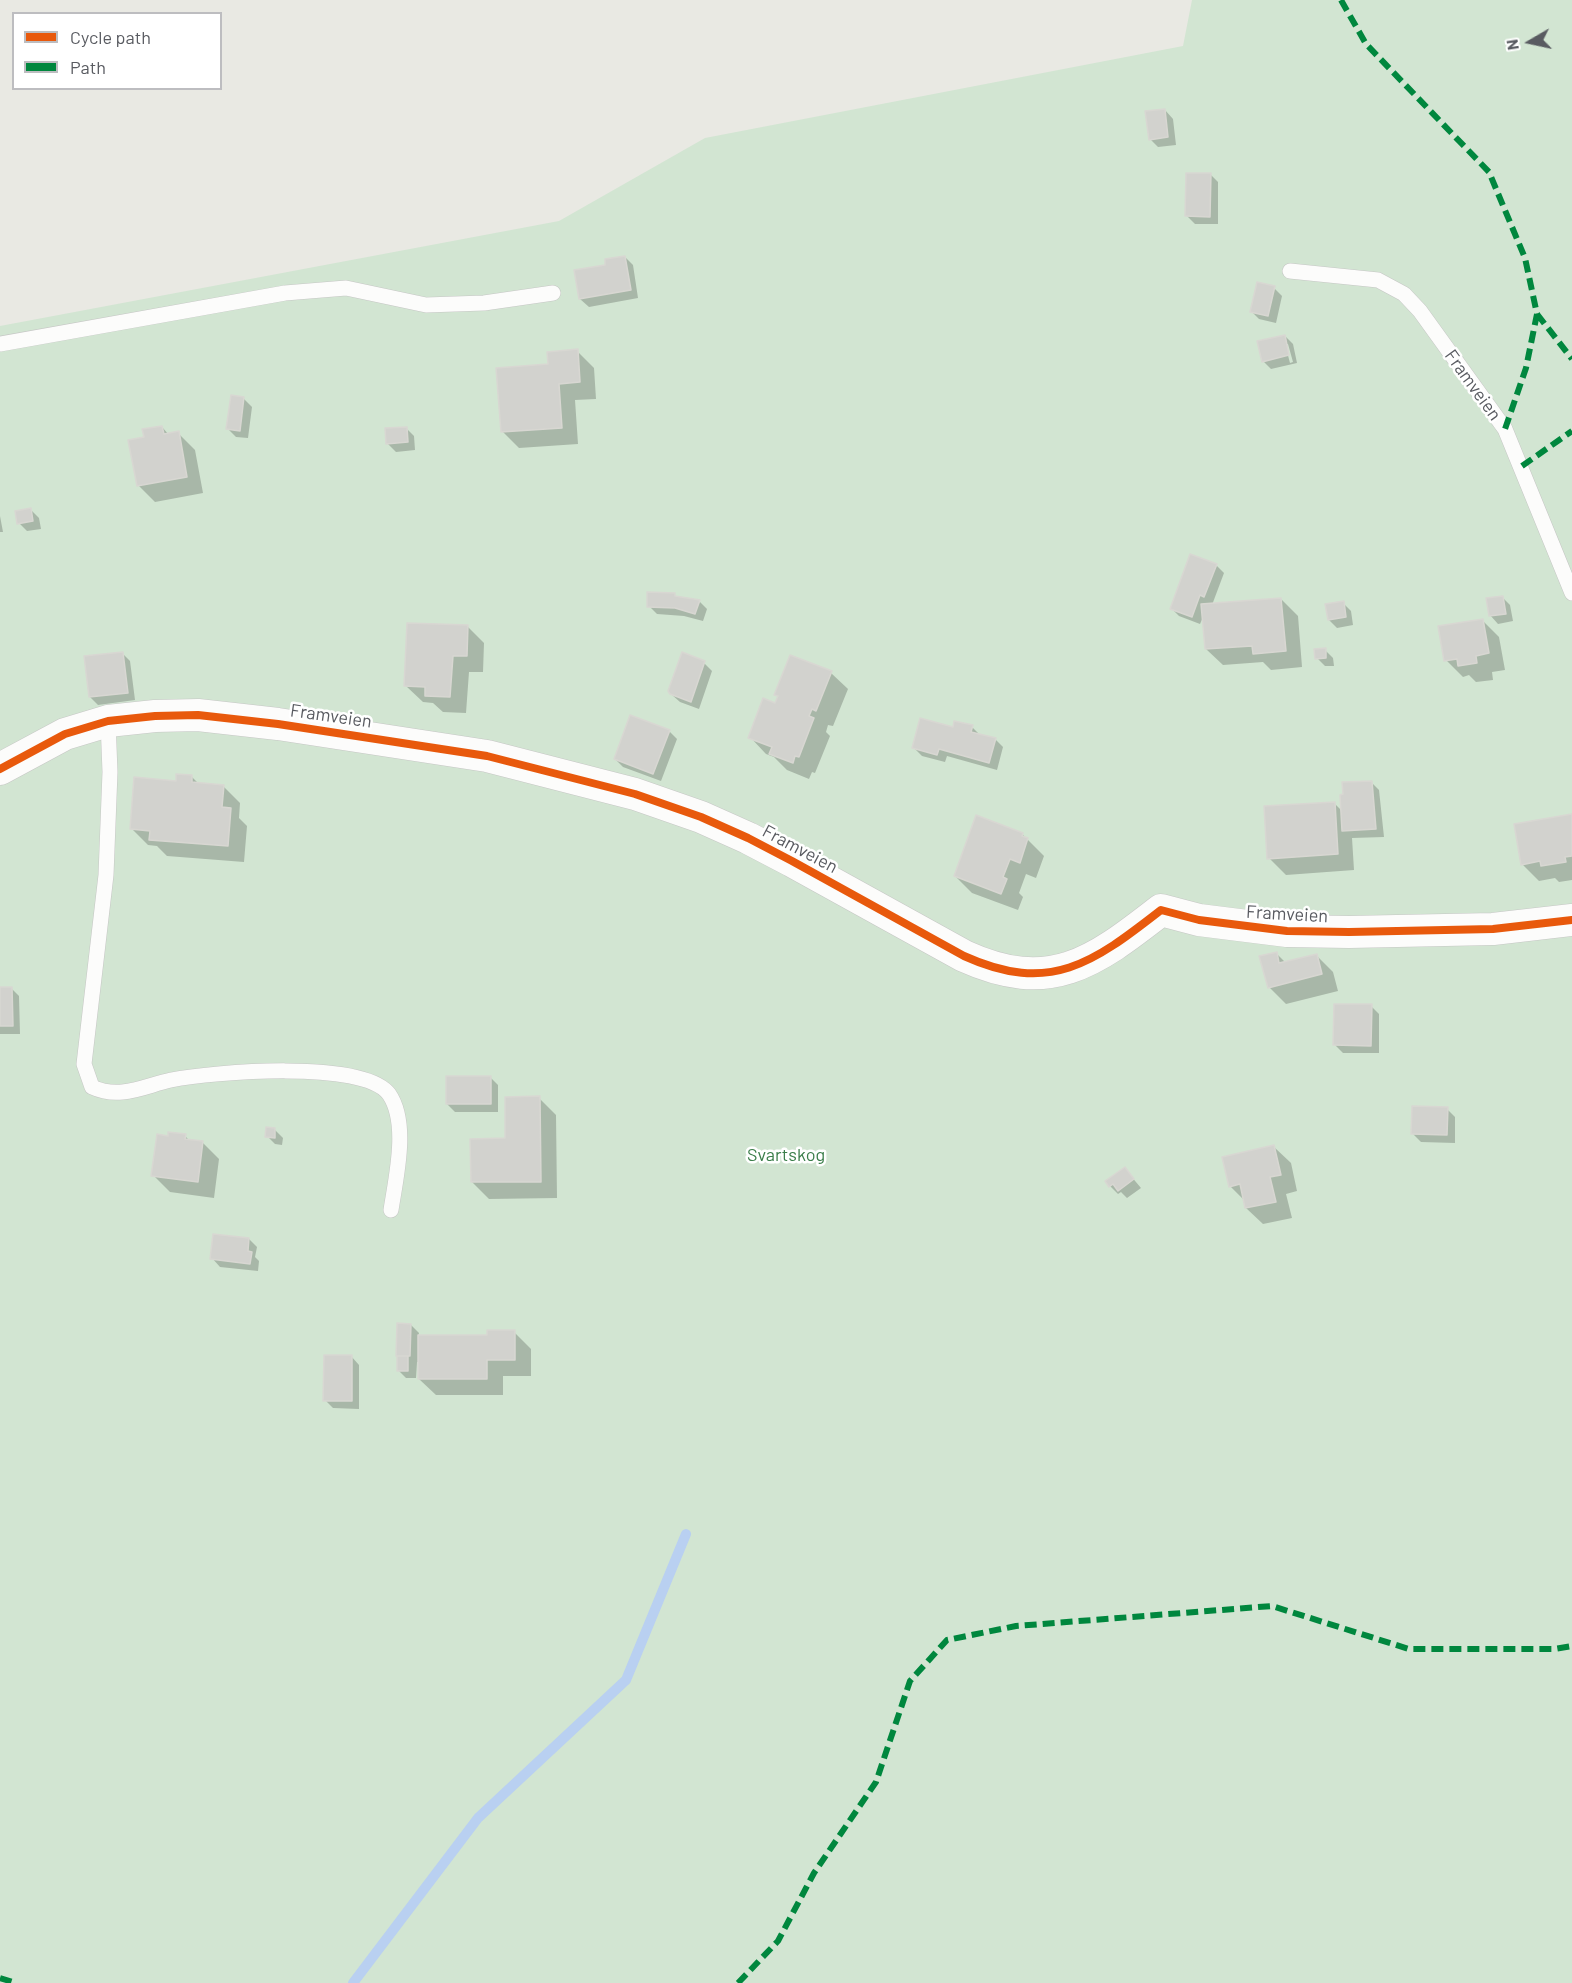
<!DOCTYPE html>
<html>
<head>
<meta charset="utf-8">
<style>
	body { margin:0 }
	#map { position:relative; width:1572px; height:1983px; overflow:hidden; background:#e9e9e3; font-family:Barlow,sans-serif }
	canvas { display:block }
	.legend { position:absolute; left:12px; top:12px; width:210px; height:78px; box-sizing:border-box; background:#fff; border:2px solid #bdbdc0; margin:0; padding:8px 10px; list-style:none; font-size:18px; color:#595b61 }
	.legend li { display:flex; align-items:center; gap:12px; height:30px }
	.legend b { width:30px; border:2px solid #bdbdc0 }
	.north { position:absolute; left:1500px; top:12px; width:60px; height:60px; -webkit-text-stroke:4px #fff; paint-order:stroke; rotate:261deg; font-size:16px; font-weight:700; line-height:24px; text-align:center; color:#595b61 }
	.north::after { content:''; display:block; margin:auto; width:21px; height:27px; background:#595b61; clip-path:polygon(50% 0,100% 100%,50% 72%,0 100%) }
</style>
</head>
<body>
<div id="map">
<canvas width="1572" height="1983"></canvas>
<ul class="legend">
<li><b style="height:8px;background:#e8590c"></b>Cycle path</li>
<li><b style="height:8px;background:#00873e"></b>Path</li>
</ul>
<div class="north">N</div>
</div>
<script>
const g = document.querySelector('canvas').getContext('2d');
g.lineJoin = 'round';
function fillPath(path, color) {
  g.fillStyle = color;
  g.fill(path, 'evenodd');
}
function trace(path, color, width, dash) {
  g.strokeStyle = color;
  g.lineWidth = width;
  g.lineCap = dash ? 'butt' : 'round';
  g.setLineDash(dash || []);
  g.stroke(path);
}
function label(font, color, halo, rows, align = 'center') {
  g.font = font + ' Barlow,sans-serif';
  g.lineWidth = 5;
  g.setLineDash([]);
  g.textBaseline = 'middle';
  g.strokeStyle = halo;
  g.fillStyle = color;
  for (const [text, x, y, turn = 0] of rows) {
    g.save();
    g.translate(x, y);
    g.rotate((+turn || 0) * Math.PI / 180);
    g.textAlign = isNaN(turn) ? turn : align;
    if (halo) g.strokeText(text, 0, 0);
    g.fillText(text, 0, 0);
    g.restore();
  }
}
const green = new Path2D(`
	M1192,0H1572V1983H0V326L559,221L705,138L1183,46Z`);
const shadow = new Path2D(`
	M1165,110L1173,119L1176,145L1158,147L1150,139Z
	M1210,174L1218,182V224H1195L1187,216Z
	M625,257L633,265L638,298L589,307L580,299L607,266Z
	M1274,288L1282,296L1276,323L1259,319L1251,311Z
	M1285,336L1293,344L1297,363L1271,369L1263,361ZM1285,344H1288L1293,362L1290,363Z
	M577,351L594,368L596,399L575,400L578,444L519,448L502,431L550,365Z
	M244,399L252,407L248,438L236,437L228,429Z
	M162,427L169,435L178,433L195,450L203,493L155,502L138,485L145,439Z
	M406,428L414,436L415,450L396,452L388,444Z
	M31,510L39,518L41,529L27,531L19,523Z
	M0,516L3,532H0Z
	M1216,565L1224,573L1212,605L1281,599L1298,616L1302,667L1271,670L1263,662L1223,665L1206,649L1204,615L1200,624L1179,616L1171,608Z
	M674,595L677,598L699,601L707,609L703,621L684,616L657,614L649,606Z
	M1502,597L1510,605L1513,621L1498,624L1490,615Z
	M1343,603L1351,611L1353,625L1337,628L1329,620Z
	M1482,620L1499,637L1505,670L1492,672L1493,680L1476,682L1469,675L1463,677L1446,660Z
	M467,626L484,643L483,672H469L466,713L443,712L433,703L423,702L406,686Z
	M1325,650L1333,658L1334,666H1325L1317,658Z
	M122,653L130,661L135,700L98,705L90,697Z
	M704,663L712,671L699,709L680,702L671,694Z
	M831,673L848,689L833,726L828,725L826,732L830,736L815,773L812,772L809,779L787,770L774,757L766,754L750,737L776,705L779,698L776,694Z
	M972,727L980,735L995,739L1003,747L997,770L947,756L945,762L922,756L914,748L954,729Z
	M669,731L677,739L661,781L623,767L615,759Z
	M192,777L199,784L223,786L240,803L239,818L247,826L244,862L167,856L157,846L148,845L131,828L177,782Z
	M1371,782L1379,790L1384,837L1352,838L1354,870L1286,875L1269,858L1334,803L1342,811Z
	M1572,815V880L1559,882L1555,878L1539,881L1522,864Z
	M1022,834L1044,856L1036,878L1026,874L1019,893L1023,897L1018,910L972,893L955,876Z
	M1276,953L1286,963L1316,955L1333,972L1338,991L1286,1004L1269,987Z
	M11,988L19,996L20,1034H0V989Z
	M1371,1006L1379,1014V1053H1343L1335,1045Z
	M490,1077L498,1085V1112H455L447,1104Z
	M539,1098L556,1115L557,1198L489,1199L472,1182Z
	M1447,1109L1455,1117V1143L1421,1142L1413,1134Z
	M275,1130L283,1138L282,1145L275,1144L267,1136Z
	M185,1136L190,1141L203,1143L219,1159L214,1198L170,1192L153,1175L169,1137Z
	M1274,1147L1291,1163L1297,1191L1286,1194L1292,1218L1263,1224L1246,1208L1245,1201L1230,1186Z
	M1125,1169L1141,1188L1127,1198L1121,1192L1118,1194L1110,1186Z
	M249,1239L257,1247L255,1257L259,1261L258,1271L220,1267L212,1258Z
	M411,1325L419,1333L418,1337H488L514,1332L531,1349V1376H503V1395H436L419,1379V1362H417L416,1378H406L398,1370Z
	M351,1356L359,1365V1409L333,1408L325,1400Z`);
const stream = new Path2D(`
	M353,1983L478,1818L626,1680L686,1534`);
const building = new Path2D(`
	M1165,109L1168,137L1149,140L1145,111Z
	M1186,173H1211L1210,217L1185,216Z
	M625,256L631,290L579,299L574,270L605,265V259Z
	M1257,282L1275,286L1268,316L1250,312Z
	M1285,335L1289,355L1262,362L1257,341Z
	M578,349L580,382L559,384L562,428L501,432L496,368L548,364L547,352Z
	M231,395L244,397L240,431L226,429Z
	M162,426L164,434L179,431L187,477L137,486L128,440L144,437L142,429Z
	M407,427L408,442L386,444L385,428Z
	M31,508L33,521L17,524L15,511Z
	M1190,554L1217,564L1204,597L1200,595L1192,617L1170,609Z
	M647,592L675,593V596L700,600L695,614L675,608L647,607Z
	M1503,596L1506,614L1489,616L1486,598Z
	M1281,598L1286,651L1253,654L1252,646L1205,649L1201,604Z
	M1344,601L1346,617L1328,620L1325,604Z
	M1483,619L1489,653L1476,656L1477,663L1458,666L1457,659L1444,661L1438,626Z
	M407,623L468,625L467,656H453L450,697L425,696V687L404,686Z
	M1326,648V658L1315,659L1314,649Z
	M123,652L128,693L89,697L84,656Z
	M682,652L705,661L691,702L670,694L668,691Z
	M790,655L832,671L816,711L812,709L809,716L814,718L799,757L795,756L793,763L769,754L772,747L748,738L763,698L775,703L778,696L774,695Z
	M630,715L670,730L653,774L614,759Z
	M920,718L953,727L954,721L973,725L971,732L996,738L989,763L939,749L937,755L912,748Z
	M176,774L192,775V782L224,785L222,807L231,808L228,846L149,840L150,831L130,829L134,777L176,781Z
	M1372,781L1376,829L1342,831L1340,795L1343,794L1342,782Z
	M1335,802L1338,854L1267,859L1264,806Z
	M1572,814V856L1565,857L1566,862L1541,866L1540,861L1521,865L1514,824Z
	M976,815L1023,833L1022,836L1028,838L1020,863L1010,859L1003,877L1007,879L1001,894L954,876Z
	M1277,952L1279,963L1317,954L1322,974L1268,988L1259,956Z
	M0,987H12L13,1026H0Z
	M1334,1004H1372L1371,1046L1333,1045Z
	M446,1076H491V1104H446Z
	M540,1096L541,1182H471L470,1139L505,1138V1097Z
	M1412,1106L1448,1107L1447,1135L1411,1134Z
	M266,1127L275,1128V1138L265,1137Z
	M168,1132L186,1134L185,1139L203,1141L198,1182L151,1176L157,1134L168,1136Z
	M1274,1145L1281,1175L1270,1177L1276,1202L1245,1208L1240,1184L1229,1187L1222,1157Z
	M1125,1167L1134,1179L1118,1191L1113,1184L1109,1187L1105,1181Z
	M213,1234L249,1238L248,1251L252,1252L250,1264L210,1259Z
	M397,1323L411,1324L410,1356H396Z
	M487,1330H515V1360H487V1379H418V1335H487Z
	M324,1355H352V1401H323Z
	M397,1356H408V1371H397Z`);
const service = new Path2D(`
	M1290,271L1378,280L1404,294L1420,311L1505,429L1572,593
	M0,344L285,293L346,288L426,305L484,303L553,293
	M108,721L110,772L106,875L84,1064L92,1087C120,1100 144,1086 171,1080C212,1072 363,1059 389,1094C409,1123 396,1177 391,1210`);
const minor = new Path2D(`
	M0,769L65,734L108,721L155,716L198,715L278,724L487,756L635,794L701,817L748,838L792,861L964,956C1050,995 1093,963 1161,910L1199,920L1287,931L1349,932L1493,929L1572,920`);
const quiet = new Path2D(`
	M1341,0L1366,44L1489,172L1525,258L1537,314L1526,368L1505,429
	M1537,314L1572,359
	M1522,466L1572,431
	M0,1978L16,1983
	M738,1983L778,1941L814,1873L876,1782L910,1681L947,1640L1016,1626L1272,1606L1409,1649H1554L1572,1646`);
const cycleway = new Path2D(`
	M0,769L65,734L108,721L155,716L198,715L278,724L487,756L635,794L701,817L748,838L792,861L964,956C1050,995 1093,963 1161,910L1199,920L1287,931L1349,932L1493,929L1572,920`);
const streetNames = [
	["Framveien",1473,385,54],
	["Framveien",331,716,8],
	["Framveien",800,849,28],
	["Framveien",1287,914,3]
];
const parkNames = [
	["Svartskog",786,1155]
];
fillPath(green, '#d2e5d2');
fillPath(shadow, '#0003');
trace(stream, '#b9d0f1', 10);
fillPath(building, '#d2d2ce');
trace(building, '#d8d7d2', 1.5);
trace(service, '#c6c7c5', 16);
trace(minor, '#c6c7c5', 33);
trace(service, '#fcfcfb', 15);
trace(minor, '#fcfcfb', 32);
trace(quiet, '#00873e', 6, [12, 6]);
trace(cycleway, '#e8590c', 8);
label('18px', '#595b61', '#fff', streetNames);
label('18px', '#3b7e4a', '#fff', parkNames);
</script>
</body>
</html>
